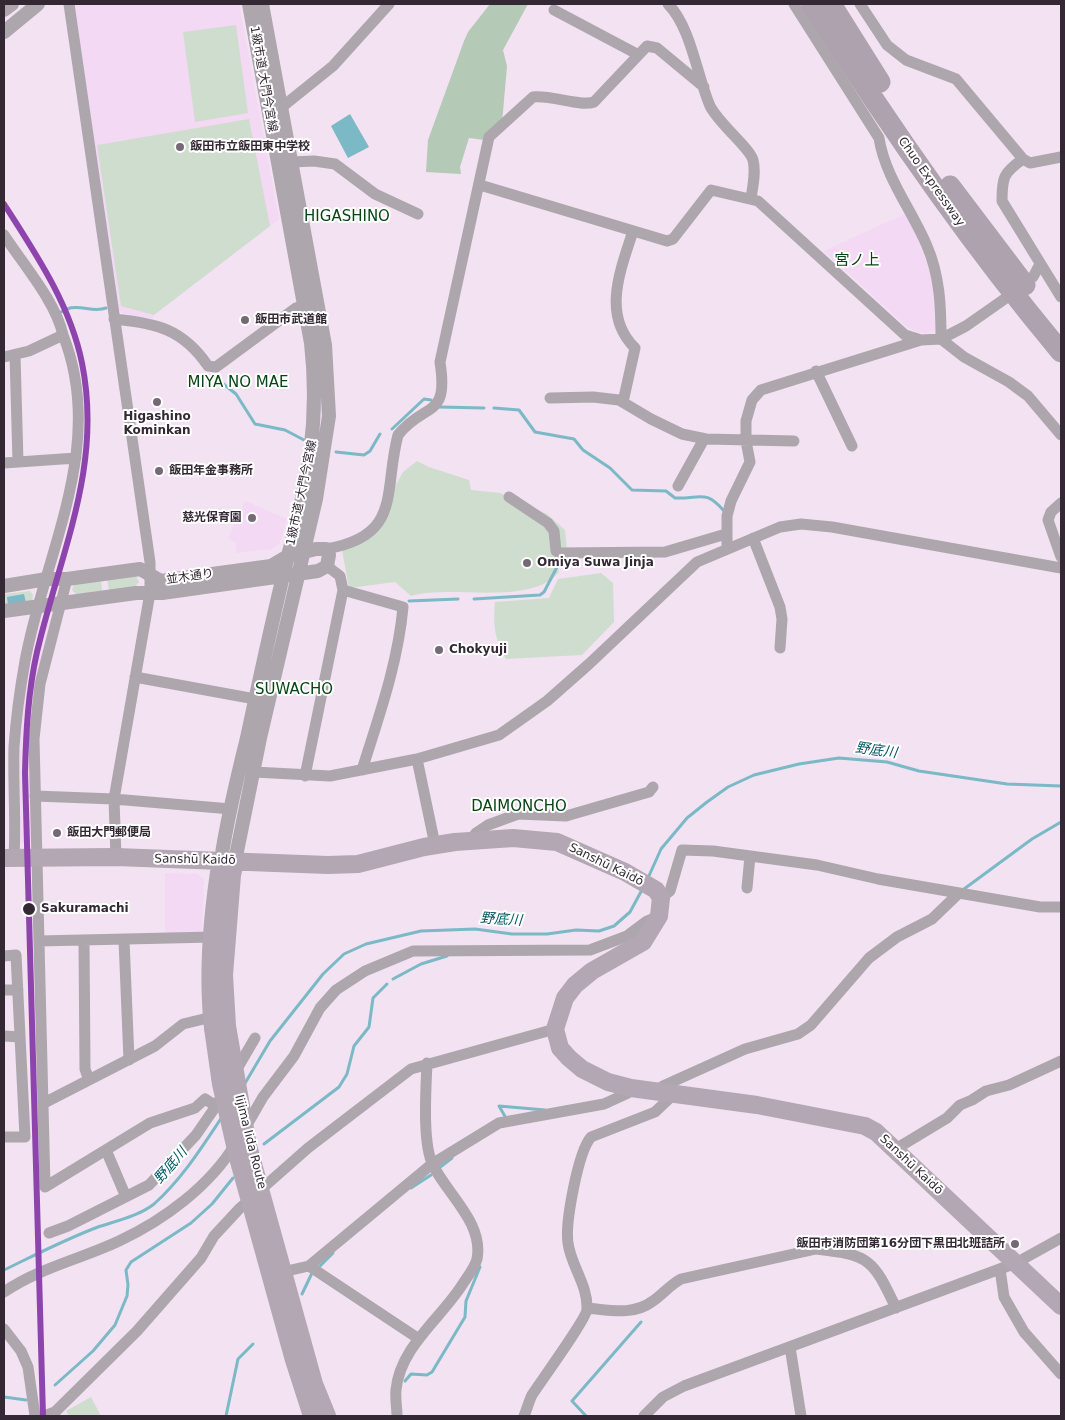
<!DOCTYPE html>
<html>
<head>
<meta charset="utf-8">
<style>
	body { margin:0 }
	#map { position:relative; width:1065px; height:1420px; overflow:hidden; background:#f2e2f2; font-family:"DejaVu Sans",sans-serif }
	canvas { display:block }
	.frame { position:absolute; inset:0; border:5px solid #332833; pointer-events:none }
</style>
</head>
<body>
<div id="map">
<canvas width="1065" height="1420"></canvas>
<div class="frame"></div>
</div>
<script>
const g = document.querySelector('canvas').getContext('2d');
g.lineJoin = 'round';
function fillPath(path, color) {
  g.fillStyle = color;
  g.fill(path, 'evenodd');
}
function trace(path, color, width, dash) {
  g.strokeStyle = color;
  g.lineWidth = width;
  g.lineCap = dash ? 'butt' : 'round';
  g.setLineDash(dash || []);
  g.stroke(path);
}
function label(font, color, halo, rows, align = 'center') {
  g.font = font + ' "DejaVu Sans","Noto Sans JP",sans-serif';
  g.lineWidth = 4;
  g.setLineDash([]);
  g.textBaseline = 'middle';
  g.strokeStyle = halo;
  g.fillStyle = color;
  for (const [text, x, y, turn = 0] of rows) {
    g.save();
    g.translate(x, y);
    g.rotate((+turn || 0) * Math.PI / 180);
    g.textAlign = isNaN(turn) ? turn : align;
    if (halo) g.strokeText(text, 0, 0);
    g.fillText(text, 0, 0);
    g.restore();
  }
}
const built = new Path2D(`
	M73,4H239L279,219L154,315L153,319L122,313L117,308Z
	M907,213L934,280L937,330L927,333L916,332L907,327L824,251Z
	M245,501L287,519L280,543L272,549L236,553V543L228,538Z
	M51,619L38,671L33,843H20V731L28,669L39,621Z
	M165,873L197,874L204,879L202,933L165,934Z`);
const green = new Path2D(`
	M236,25L248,113L195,122L183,32Z
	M249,119L270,226L154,315L121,306L97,145Z
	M417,461L429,467L469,480L471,490L500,493L547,514L565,530L568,560L555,563L559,572C530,607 452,584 411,596L395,582L349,588L342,550L365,540L403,472Z
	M601,573L613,583L614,622L582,655L506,659C494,636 493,626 495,602L549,598L558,579Z
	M136,576L139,582L135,587L109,591L107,578Z
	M101,578L102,591L77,595L72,590L74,584Z
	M30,591L33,595L32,602L4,607V594Z
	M91,1397L101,1416H69L66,1411Z`);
const forest = new Path2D(`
	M490,4H528L503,50L507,66L502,123L492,141L469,138L460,167L461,174L426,172L428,140L464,41L468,32Z`);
const water = new Path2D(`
	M350,114L369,147L348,158L331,126Z
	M24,594L26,603L8,605L7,597Z`);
const stream = new Path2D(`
	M67,309C80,304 93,313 106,308
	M61,312L65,310
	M221,382L236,394L255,424L285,430L304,440
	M440,407L484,408
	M494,408L519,410L535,432L574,439L583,450L610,468L632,490L666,491L675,498C701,499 705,489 724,511
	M392,429L424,399L431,400
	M336,452L364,455L370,451L380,434
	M474,599L540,595L544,592L557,567L578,560
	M409,601L458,599
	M648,878L661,849L687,818L707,802L728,787L754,775L799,764L839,758L887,762L919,771L1007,784L1061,786
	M964,889L1032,839L1061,822
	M393,979L421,964L447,956
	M244,1085L270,1041L323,974L344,954L366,944L421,931L475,929L512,934H547L576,930L599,931L614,926L630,912L643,888
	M506,1118L499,1106L545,1110
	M264,1144L339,1087L347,1074L354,1046L369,1027L373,998L387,984
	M439,1168L452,1158
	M411,1188L431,1175
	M320,1266L333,1253
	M4,1270C35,1255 66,1239 98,1227C116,1221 139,1216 154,1204C182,1179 202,1147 222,1117
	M302,1294L312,1273
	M405,1381L411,1374L427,1375L432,1372L465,1317L466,1301L480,1267
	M55,1385L93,1351L115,1325L127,1296L128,1285L126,1270L131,1262L191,1223L212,1204L233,1178
	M4,1397L26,1400
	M226,1416L238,1359L253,1344
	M586,1416L572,1401L641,1322`);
const minor = new Path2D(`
	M69,4L150,562V593L114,799L116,857
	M668,4C691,27 697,76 710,106C719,124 750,148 753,160C756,171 753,186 751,198
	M794,4L879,138C885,177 912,210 927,246C940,276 941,307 941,339
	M860,4L887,45L906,60L956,79L1023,159C1003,173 1002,178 1002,201L1061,297
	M554,10L637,54
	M282,107L333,66L389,4
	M1023,159L1030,163L1061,157
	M292,162L314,161L335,164L375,194L418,214
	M480,185L667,241L673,239L711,190L758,201L905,335L921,340
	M4,235C23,264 56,302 63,335
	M1033,277L1040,264
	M114,319C156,323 183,329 208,366L216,367L296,308L305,305
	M941,339L964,357L1009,382L1028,396L1061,435
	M15,355L18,462
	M4,357L29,351L63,335C107,446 45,552 25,661C20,689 16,718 14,747C13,784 16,821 14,858
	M816,371L852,446
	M550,398L593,397L619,400L651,419L682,434L706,439L794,441
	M623,402L635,348C601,315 621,269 633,231
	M4,463L76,458
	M678,486L704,439
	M509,497L548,523L554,531L556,551L559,553L665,552L726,534
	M1061,503L1051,512L1048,520L1061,557
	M753,538L780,607L782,619L780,648
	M326,549C403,536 383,491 398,435C425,401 449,420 440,362L489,137L533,97C552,95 581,107 594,102L647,46L657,48L704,87
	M727,549V516L731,501L750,462L746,441V421L752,400L761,390L921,340L941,339L966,326L1006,298
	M327,566L340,576L343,590L403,607C398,663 379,716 362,770
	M67,579L40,684L34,739L45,1187L150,1123L195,1108L205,1099L216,1106L224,1092
	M135,677L255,699
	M417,759L435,845
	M254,772L330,776L417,759L499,735L547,701L589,664L697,562L780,527L801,524L832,527L1061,568
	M305,776L343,590
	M35,796L114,799L231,809
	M471,840L476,833L488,825L518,814L566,816L649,792L653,787
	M747,888L750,856
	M661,898L670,891L682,850L713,851L817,865L878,879L1040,907H1061
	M124,940L129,1060
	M39,941L213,937
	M84,941L85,1069L89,1080
	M4,956L16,955L25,1137H4
	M4,990H18
	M4,1036L20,1037
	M234,1074L255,1038
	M658,1091L663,1086L745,1049L798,1034L811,1025L869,958L897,937L932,919L959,893
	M44,1103L155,1046L183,1024L212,1017
	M244,1130L263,1097L294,1056L320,1008L336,990L365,971L413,951L590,950L627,936L647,921L657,917
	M106,1150L126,1197
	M894,1150L947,1118L960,1105L972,1100L986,1091L1009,1085L1061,1061
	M49,1233L68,1226L149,1185L196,1135L216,1106
	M309,1266L419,1339
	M1000,1269L1004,1297L1024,1332L1061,1374
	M282,1272L309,1266L432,1164L499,1123L604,1104L628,1093L631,1088
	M4,1292C39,1268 81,1259 119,1241C164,1220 210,1186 236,1143
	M587,1308C610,1310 633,1316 653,1301C663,1294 670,1285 681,1279L816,1249C871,1255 873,1260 896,1308
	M4,1329L21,1351L28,1367L35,1416
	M790,1347L801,1416
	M44,1416L55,1412L137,1331L201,1258L214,1236L240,1208L308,1148L411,1069L555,1029
	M397,1416C397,1408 395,1398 396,1390C400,1346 443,1317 464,1282C468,1276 475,1267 477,1259C484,1223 447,1194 433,1165C422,1144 426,1088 427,1063
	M524,1416C527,1409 529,1401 532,1395C541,1381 587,1318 587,1309C588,1285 571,1266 568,1243C565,1223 578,1152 591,1137L655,1112L675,1093
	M644,1416L663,1397L684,1386L1016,1263L1061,1238`);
const tertiary = new Path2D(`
	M4,10L12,4
	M4,32L38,4
	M4,586L47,579H67L140,569L161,581L271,566L288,556L316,549H326L329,555L327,566L318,571L162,593H136L4,611
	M221,860C227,819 237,778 247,738C260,677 273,616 288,556C308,481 320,422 311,343L249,4
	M235,861L260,738L316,499L329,416L325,345L262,4`);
const primary = new Path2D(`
	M4,858L116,857L328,865L358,864L424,847L455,842L513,838L557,842L625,872L656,890L661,898L659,916L643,942L592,971L575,985L565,998L555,1029L560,1048L569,1058L582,1069L608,1082L631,1088L757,1105L865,1126L876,1132L1061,1306
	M227,1026L224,975L232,875L235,861
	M213,1028C207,973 212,915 221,860
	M248,1146L314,1384L327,1416
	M237,1154L294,1360L312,1416`);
const motorway = new Path2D(`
	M812,4C888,125 969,242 1061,352
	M831,4L880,82
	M950,186L1025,285`);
const primaryBridge = new Path2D(`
	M227,1026L248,1146
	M213,1028L221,1084L237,1154`);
const rail1 = new Path2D(`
	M4,204C36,254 70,304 82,363C103,467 60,553 37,652C28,692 26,732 25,773L43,1416`);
const markers = [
	[180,147,5,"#766976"],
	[245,320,5,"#766976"],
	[157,402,5,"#766976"],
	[159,471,5,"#766976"],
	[252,518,5,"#766976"],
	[527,563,5,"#766976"],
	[439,650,5,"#766976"],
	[57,833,5,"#766976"],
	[29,909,7,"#332833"],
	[1015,1244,5,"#766976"]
];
const streetNames = [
	["1級市道 大門今宮線",263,79,80],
	["Chuo Expressway",931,182,55],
	["1級市道 大門今宮線",302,493,-78],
	["並木通り",190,577,-8],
	["Sanshū Kaidō",195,860,1],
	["Sanshū Kaidō",606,865,26],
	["Iijima Iida Route",250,1142,76],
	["Sanshū Kaidō",911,1165,43]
];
const poiNames = [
	["飯田市立飯田東中学校",190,147],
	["飯田市武道館",255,320],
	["Higashino",157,417,"center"],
	["Kominkan",157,431,"center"],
	["飯田年金事務所",169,471],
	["慈光保育園",242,518,"right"],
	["Omiya Suwa Jinja",537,563],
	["Chokyuji",449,650],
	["飯田大門郵便局",67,833],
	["飯田市消防団第16分団下黒田北班詰所",1005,1244,"right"]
];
const stopNames = [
	["Sakuramachi",41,909]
];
const waterNames = [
	["野底川",876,751,8],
	["野底川",501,920,4],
	["野底川",171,1166,-49]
];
const quarterNames = [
	["HIGASHINO",347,217],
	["宮ノ上",857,261],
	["MIYA NO MAE",238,383],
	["SUWACHO",294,690],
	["DAIMONCHO",519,807]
];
fillPath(built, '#f3d9f3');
fillPath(green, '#cfddcf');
fillPath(forest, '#b4cab6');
fillPath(water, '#7ab9c5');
trace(stream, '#7ab9c5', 3);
trace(minor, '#ada6ad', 11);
trace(tertiary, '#ada6ad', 14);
trace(primary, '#b2a7b2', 18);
trace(motorway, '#ada2ad', 21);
trace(primaryBridge, '#b2a7b2', 18);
trace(rail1, '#8e44ad', 6);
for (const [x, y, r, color] of markers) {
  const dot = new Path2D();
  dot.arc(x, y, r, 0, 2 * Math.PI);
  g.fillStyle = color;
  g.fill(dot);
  trace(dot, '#fff', 2);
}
label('12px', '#332833', '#fff', streetNames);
label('bold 12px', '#332833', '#fff', poiNames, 'left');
label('bold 12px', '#332833', '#fff', stopNames, 'left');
label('italic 14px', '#005861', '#fff', waterNames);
label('15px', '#064512', '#fff', quarterNames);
</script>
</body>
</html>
